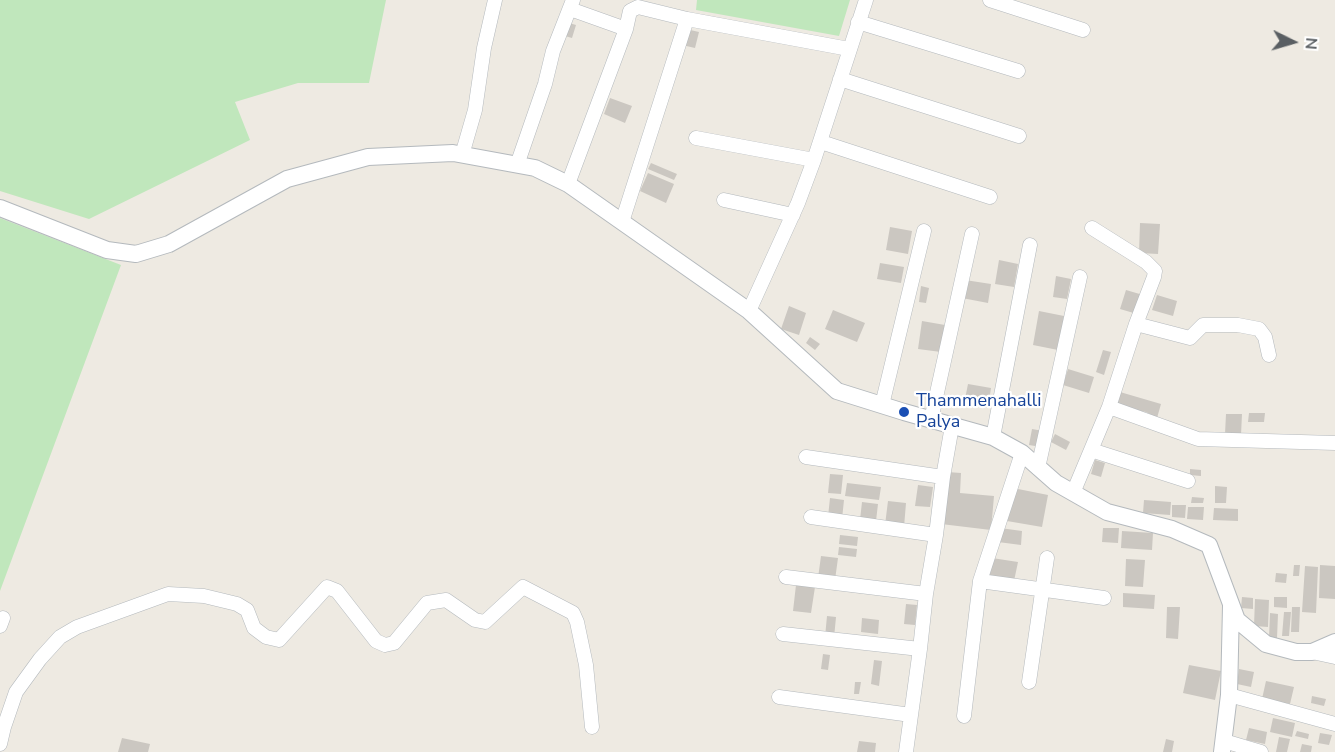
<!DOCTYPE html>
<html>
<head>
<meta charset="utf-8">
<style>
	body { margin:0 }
	#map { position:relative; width:1335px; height:752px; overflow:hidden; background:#eeeae2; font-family:"Nunito Sans",sans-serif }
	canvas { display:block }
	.north { position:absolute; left:1263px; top:12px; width:60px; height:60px; -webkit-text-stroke:4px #fff; paint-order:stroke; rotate:95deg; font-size:16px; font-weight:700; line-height:24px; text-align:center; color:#5a5f63 }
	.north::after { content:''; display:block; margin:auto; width:21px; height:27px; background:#5a5f63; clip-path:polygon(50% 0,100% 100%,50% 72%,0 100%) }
</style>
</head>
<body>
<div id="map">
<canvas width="1335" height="752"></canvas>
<div class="north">N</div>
</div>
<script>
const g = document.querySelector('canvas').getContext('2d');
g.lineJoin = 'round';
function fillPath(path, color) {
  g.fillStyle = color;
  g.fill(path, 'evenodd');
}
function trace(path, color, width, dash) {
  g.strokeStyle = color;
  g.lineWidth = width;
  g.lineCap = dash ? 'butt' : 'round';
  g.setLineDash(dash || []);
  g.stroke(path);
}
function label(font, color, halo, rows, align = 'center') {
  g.font = font + ' "Nunito Sans",sans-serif';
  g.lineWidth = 4.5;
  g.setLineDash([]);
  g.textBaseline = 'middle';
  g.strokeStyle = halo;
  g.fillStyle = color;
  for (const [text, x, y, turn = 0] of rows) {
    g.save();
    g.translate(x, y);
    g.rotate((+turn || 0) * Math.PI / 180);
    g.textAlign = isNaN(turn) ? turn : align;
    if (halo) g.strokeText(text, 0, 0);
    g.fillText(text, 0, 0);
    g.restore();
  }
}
const green = new Path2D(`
	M0,0H386L369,83H298L235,102L250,140L89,219L0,191Z
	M697,0H850L839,36L696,10Z
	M0,218L121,265L0,591Z`);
const building = new Path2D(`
	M569,23L576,25L572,38L565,36Z
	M686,29L699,32L695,48L682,45Z
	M610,98L632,106L625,123L604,114Z
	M651,163L677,174L674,180L648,169Z
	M648,173L674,184L666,203L640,191Z
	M1140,223L1160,224L1158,254L1139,253Z
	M890,227L912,231L908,254L886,250Z
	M999,260L1018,264L1014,287L995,284Z
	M880,263L904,267L901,283L877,279Z
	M1056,276L1071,279L1067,299L1053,297Z
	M965,280L991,284L988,303L962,298Z
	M921,286L929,288L926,303L919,302Z
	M1126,290L1143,295L1137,314L1120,309Z
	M1157,295L1177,301L1173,316L1152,310Z
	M789,306L806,313L799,335L781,329Z
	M833,310L865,323L857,342L825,329Z
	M1039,311L1064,316L1058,350L1033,345Z
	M922,321L945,325L941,352L918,349Z
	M810,337L820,344L815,350L806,343Z
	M1103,350L1111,352L1104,375L1096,372Z
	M1068,369L1094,377L1089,393L1063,385Z
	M968,384L991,388L988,408L964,404Z
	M1120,392L1161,404L1157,418L1146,412L1116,406Z
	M1249,413H1265L1264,422H1248Z
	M1226,414H1242L1241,435L1225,434Z
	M1032,429L1043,431L1041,447L1029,445Z
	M1055,434L1070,442L1066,450L1051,442Z
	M1095,460L1105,463L1101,477L1091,474Z
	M1190,469L1201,470V476L1190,475Z
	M947,472L961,473L960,493L994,496L991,530L941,524Z
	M830,474L843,475L841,494L828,493Z
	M847,483L881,487L879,500L845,496Z
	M918,485L933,487L930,507L915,506Z
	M1215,486L1227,487L1226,503H1215Z
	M1013,488L1048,495L1042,527L1007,521Z
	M1192,497L1204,498L1203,503H1191Z
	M830,498L844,500L842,519L828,517Z
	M1144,500L1171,502L1170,515L1143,513Z
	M888,501L906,503L904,527L885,525Z
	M862,502L878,504L876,521L860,520Z
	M1172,505H1186L1185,518L1172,517Z
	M1188,507H1204L1203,520L1187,519Z
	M1214,508L1238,509V521L1213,520Z
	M1000,528L1022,531L1021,545L998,542Z
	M1103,528H1119L1118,543L1102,542Z
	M1122,531L1153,533L1152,550L1121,548Z
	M840,535L858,537L857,546L839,544Z
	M839,547L857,549L856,557L838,555Z
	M821,556L838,558L835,580L818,578Z
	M992,558L1018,562L1014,581L989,577Z
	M1126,559L1145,560L1143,587L1125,586Z
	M1294,565H1300L1299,576H1293Z
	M1320,565L1335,566V599L1319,598Z
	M1305,566L1318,567L1316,613L1302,612Z
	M1276,573L1287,574L1286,583L1275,582Z
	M796,585L815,587L811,613L793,611Z
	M1123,593L1155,595L1154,609L1123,607Z
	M1242,597L1253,598V609L1241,608Z
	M1274,597H1287V608L1274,607Z
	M1255,599L1269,600L1268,627L1254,626Z
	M906,604L917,605L915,625L904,624Z
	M1167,607H1180L1178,639L1166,638Z
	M1292,607H1300L1299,632H1291Z
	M1284,612H1291L1289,636H1282Z
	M1270,613L1278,614L1277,638H1269Z
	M827,616L836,617L834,638L825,637Z
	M862,618L879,620L878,634L861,632Z
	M823,654L830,655L828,670L821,669Z
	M874,660L882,661L879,686L871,684Z
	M1189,665L1221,671L1215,700L1183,693Z
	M1239,669L1254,672L1251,687L1237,684Z
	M1266,681L1294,687L1290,704L1262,699Z
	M855,682H861L859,694H854Z
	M1312,696L1326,699L1324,706L1311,703Z
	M1273,718L1295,723L1292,737L1270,732Z
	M1249,728L1267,732L1265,744L1246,740Z
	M1297,731L1309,734L1308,739L1295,736Z
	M1320,733L1332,735L1329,745L1318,743Z
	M1279,737L1290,739L1287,752H1276Z
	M122,738L150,744L148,752H118Z
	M1166,739L1174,741L1172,752H1163Z
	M859,741L876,743L875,752H857Z
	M1302,744L1312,746L1311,752H1300Z`);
const minor = new Path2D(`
	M990,0L1083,30
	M570,9L626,29
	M858,22L1018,71
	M840,79L1019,136
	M696,138L814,160
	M821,142L990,197
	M462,155L475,110L484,48L495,0
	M517,165L545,84L553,51L573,0
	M568,184L626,29L630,11L638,7L687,19L849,49
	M724,200L793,215
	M622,222L687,19
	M749,311L798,203L814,160L866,0
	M1136,324L1190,338L1203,325H1238L1259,329L1265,337L1269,355
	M882,405L924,231
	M1109,407L1198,439L1335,443
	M931,420L972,234
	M993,437L1030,245
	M1091,450L1188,481
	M806,457L943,477
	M1038,468L1080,277
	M1073,493L1109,407L1136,324L1154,277L1155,271L1146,262L1092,228
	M811,517L936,535
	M786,577L926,594
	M980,581L1104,598
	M0,626L3,618
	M783,634L920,649
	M1312,652L1335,657
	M1029,682L1047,558
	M1229,695L1335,724
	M779,697L911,715
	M964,716L980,581L1022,453
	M1224,741L1261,752
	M0,744L4,727L16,692L40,659L60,637L77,627L168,594L204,596L237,604L247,610L254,628L266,637L279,640L327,587L337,591L376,641L385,645L394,643L427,603L446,600L475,620L485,622L523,587L573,613L577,622L586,665L592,727
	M906,752L920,649L926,594L936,535L943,477L952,426`);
const tertiary = new Path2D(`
	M0,208L107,250L136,254L169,244L287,179L368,157L453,153L535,168L568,184L749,311L837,391L904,412L993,437L1022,453L1056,483L1107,512L1172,529L1209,545L1237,620L1266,644L1296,652H1312L1335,642
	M1222,752L1229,695L1231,606`);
const markers = [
	[904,412,6,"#1a4fb4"]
];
const transitNames = [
	["Thammenahalli",916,402],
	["Palya",916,423]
];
fillPath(green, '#c0e7bc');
fillPath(building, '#cbc7c1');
trace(minor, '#b4b9bd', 15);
trace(tertiary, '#b4b9bd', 18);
trace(minor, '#fff', 14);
trace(tertiary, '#fff', 16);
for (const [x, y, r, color] of markers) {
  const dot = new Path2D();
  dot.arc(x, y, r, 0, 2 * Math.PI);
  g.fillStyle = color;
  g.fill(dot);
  trace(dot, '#fff', 2);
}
label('18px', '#164399', '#fff', transitNames, 'left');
</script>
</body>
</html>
